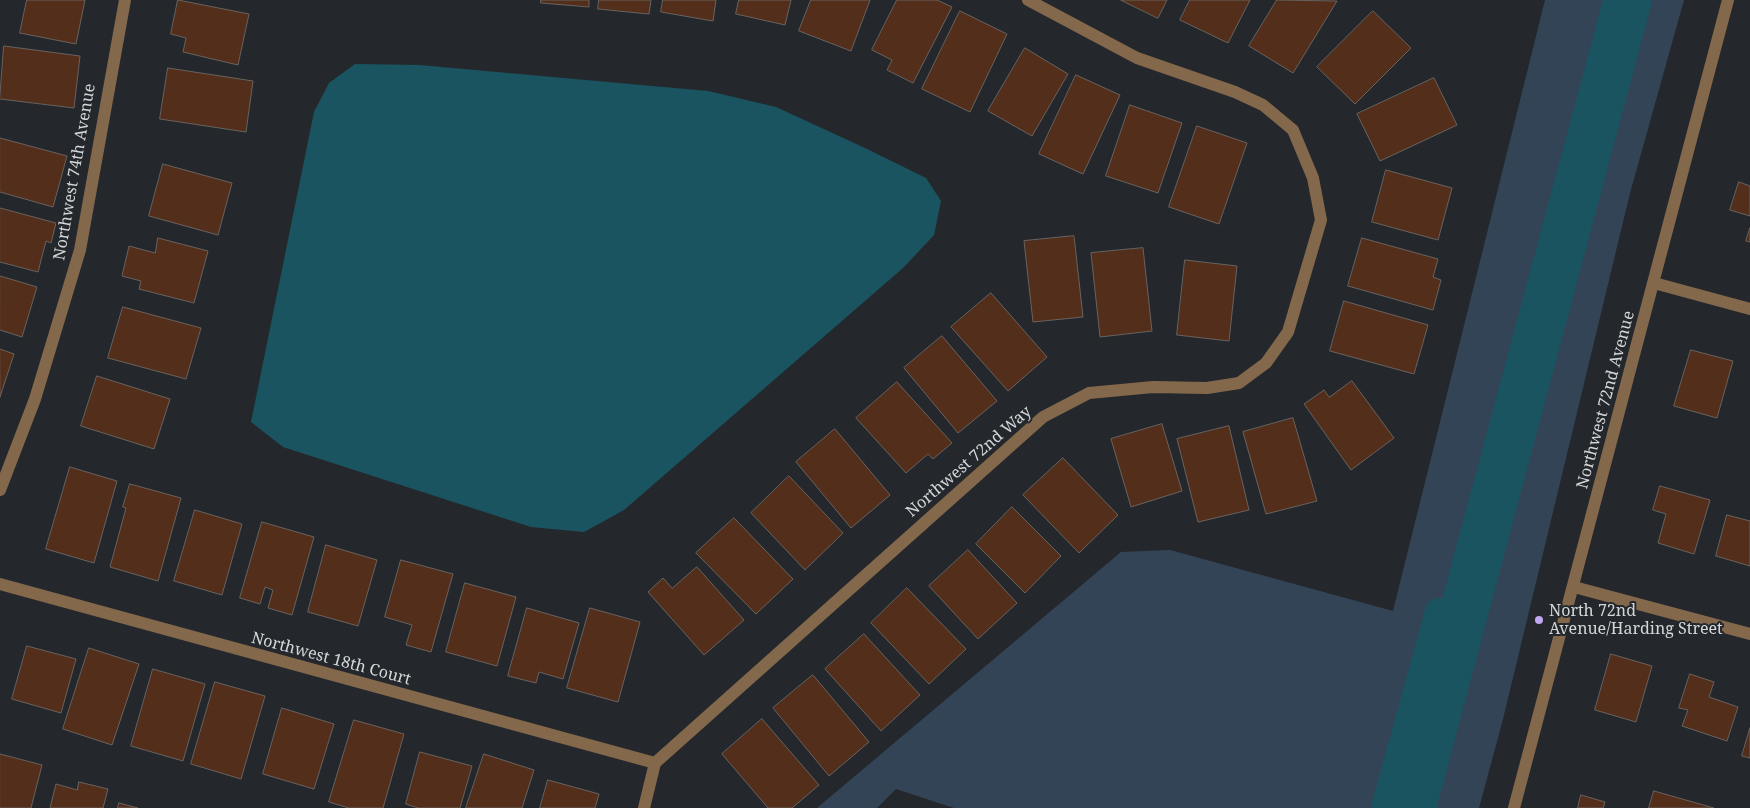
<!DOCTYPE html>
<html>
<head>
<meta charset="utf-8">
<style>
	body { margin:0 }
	canvas { display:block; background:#24282c }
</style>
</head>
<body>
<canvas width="1750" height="808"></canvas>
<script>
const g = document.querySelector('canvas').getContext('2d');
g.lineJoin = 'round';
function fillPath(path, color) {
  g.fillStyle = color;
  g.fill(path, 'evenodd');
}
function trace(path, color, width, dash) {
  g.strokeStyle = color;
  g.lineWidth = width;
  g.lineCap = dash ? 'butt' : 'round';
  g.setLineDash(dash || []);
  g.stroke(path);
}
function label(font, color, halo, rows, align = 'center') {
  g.font = font + ' "Noto Serif",serif';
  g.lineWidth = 4;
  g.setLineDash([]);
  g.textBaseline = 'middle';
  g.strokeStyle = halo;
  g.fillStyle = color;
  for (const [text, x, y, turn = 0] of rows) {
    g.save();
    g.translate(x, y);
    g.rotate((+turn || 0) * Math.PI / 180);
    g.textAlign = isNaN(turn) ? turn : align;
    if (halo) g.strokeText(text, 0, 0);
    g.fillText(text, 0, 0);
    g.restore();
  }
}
const green = new Path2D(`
	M1545,0H1684L1630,193L1503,719L1479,808H954L896,789L877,808H817L1121,552L1170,550L1393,611Z`);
const water = new Path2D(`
	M1603,0H1638L1422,808H1386Z
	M355,64L419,65L708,91L776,107L865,148L926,178L941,201L934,235L903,268L624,510L584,532L531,527L283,447L251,422L314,112L329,83Z`);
const canal = new Path2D(`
	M1385,808L1439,612
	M1422,808L1638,0`);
const building = new Path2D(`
	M27,0H85L76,44L20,33Z
	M178,0L249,14L238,65L183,52L186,38L171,34Z
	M541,0H589V7L541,3Z
	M599,0H651L649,14L598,9Z
	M663,0H716L713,21L661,12Z
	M739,0H791L785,25L736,14Z
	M811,0H870L851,51L799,31Z
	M897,0H937L952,7L913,83L887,70L892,60L872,50Z
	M1121,0H1167L1158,18Z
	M1190,0H1250L1228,43L1180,20Z
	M1277,0L1337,1L1293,73L1249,46Z
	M960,11L1007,34L970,112L922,89Z
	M1373,11L1411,48L1355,104L1317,67Z
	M4,46L80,56L74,108L0,99Z
	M1025,48L1068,74L1032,136L988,111Z
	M168,68L253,81L246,132L160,119Z
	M1076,75L1120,95L1083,174L1039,154Z
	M1434,78L1457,125L1380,161L1357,114Z
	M1130,105L1182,123L1158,193L1106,176Z
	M1197,126L1247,143L1219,224L1169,207Z
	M0,138L67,156L53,207L0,192Z
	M163,164L232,183L218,235L149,216Z
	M1386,170L1452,188L1438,240L1372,222Z
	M1739,182L1750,186V216L1730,210Z
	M0,208L56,223L51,243L46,241L38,272L0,262Z
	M1750,228V242L1746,241Z
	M1074,236L1083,317L1033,322L1024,241Z
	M158,238L208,251L194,303L139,289L141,281L122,276L129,246L155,253Z
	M1362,238L1438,259L1433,277L1441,280L1433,310L1348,286Z
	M1143,248L1152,331L1100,337L1091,253Z
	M1185,260L1237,266L1229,341L1177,335Z
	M0,276L37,287L22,337L0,330Z
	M991,293L1047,357L1008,391L951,327Z
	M1344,301L1428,325L1414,374L1330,351Z
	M123,307L201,328L186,379L108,358Z
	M942,336L997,401L958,433L904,368Z
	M0,349L14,354L0,397Z
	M1691,350L1733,361L1717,418L1674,406Z
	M97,376L170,399L154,449L81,426Z
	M1352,381L1394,438L1351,470L1304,404L1324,390L1329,397Z
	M897,382L952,443L933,459L928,454L906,473L856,418Z
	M1293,418L1317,501L1266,514L1243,432Z
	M1162,424L1182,491L1131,507L1111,439Z
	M1229,426L1249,510L1198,522L1177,439Z
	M835,429L890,495L851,528L796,462Z
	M1063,458L1118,515L1079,553L1023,495Z
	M70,467L117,481L94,563L46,549Z
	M789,476L843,533L805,570L751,513Z
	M130,484L181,498L158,581L110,567L126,508L123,507Z
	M1660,486L1710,500L1694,554L1658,543L1666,514L1653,510Z
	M1012,507L1061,556L1025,593L976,544Z
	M195,510L242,524L222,595L174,581Z
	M1727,515L1750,521V566L1716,556Z
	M734,518L793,579L756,614L696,553Z
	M262,522L314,537L292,615L268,608L273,590L265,587L260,604L240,598Z
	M326,545L377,560L358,626L308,612Z
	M968,550L1017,603L978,639L929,586Z
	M401,560L453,574L431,652L406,645L412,625L385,617Z
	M697,567L744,620L704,655L648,592L663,578L672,588Z
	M465,583L516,597L497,666L446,652Z
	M907,588L966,649L929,684L871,623Z
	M527,608L579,623L563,679L539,672L536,683L508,676Z
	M590,608L640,622L618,702L567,688Z
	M864,634L920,695L881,731L825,669Z
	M27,646L76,659L61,713L12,699Z
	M89,648L139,664L112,745L63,729Z
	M1611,654L1652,666L1636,722L1595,710Z
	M153,669L205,684L183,761L131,746Z
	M1690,674L1714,682L1709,697L1738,707L1727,741L1682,726L1688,710L1679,708Z
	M813,675L869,742L829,776L773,708Z
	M215,682L265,696L241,779L191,764Z
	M282,708L334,724L314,789L263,774Z
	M762,719L819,785L792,808H768L722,754Z
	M354,720L404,734L383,808H349L329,802Z
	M1750,728V758L1742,756Z
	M420,752L472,766L460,808H418L406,804Z
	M0,754L42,765L31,808H0Z
	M484,754L534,770L522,808H466Z
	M548,780L599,794L595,808H540Z
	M79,782L108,789L103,808H50L56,784L77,790Z
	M1654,791L1714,808H1649Z
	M1581,795L1605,802L1603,808H1578Z
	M119,803L138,808H118Z`);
const minor = new Path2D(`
	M1654,283L1750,309
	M0,490L35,399L80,250L125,0
	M0,584L655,763
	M1574,587L1750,634
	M644,808L655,763L1043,417L1089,393L1153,387L1207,388L1239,383L1266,363L1288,332L1321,220L1313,178L1293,130L1263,105L1235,92L1137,58L1028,0
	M1514,808L1728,0`);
const markers = [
	[1539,620,5,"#c0a8f3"]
];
const streetNames = [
	["Northwest 74th Avenue",75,172,-80],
	["Northwest 72nd Avenue",1606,400,-75],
	["Northwest 72nd Way",969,462,-41],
	["Northwest 18th Court",331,659,15]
];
const poiNames = [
	["North 72nd",1549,611],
	["Avenue/Harding Street",1549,629]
];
fillPath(green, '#334457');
fillPath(water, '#1a5460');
trace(canal, '#1a5460', 28);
fillPath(building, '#532e1b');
trace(building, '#69625e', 1);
trace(minor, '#84684b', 12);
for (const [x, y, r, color] of markers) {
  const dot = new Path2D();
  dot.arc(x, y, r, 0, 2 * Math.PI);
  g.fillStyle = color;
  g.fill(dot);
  trace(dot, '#24282c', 2);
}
label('16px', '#d4d7da', '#24282c', streetNames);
label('16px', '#d4d7da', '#24282c', poiNames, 'left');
</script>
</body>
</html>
